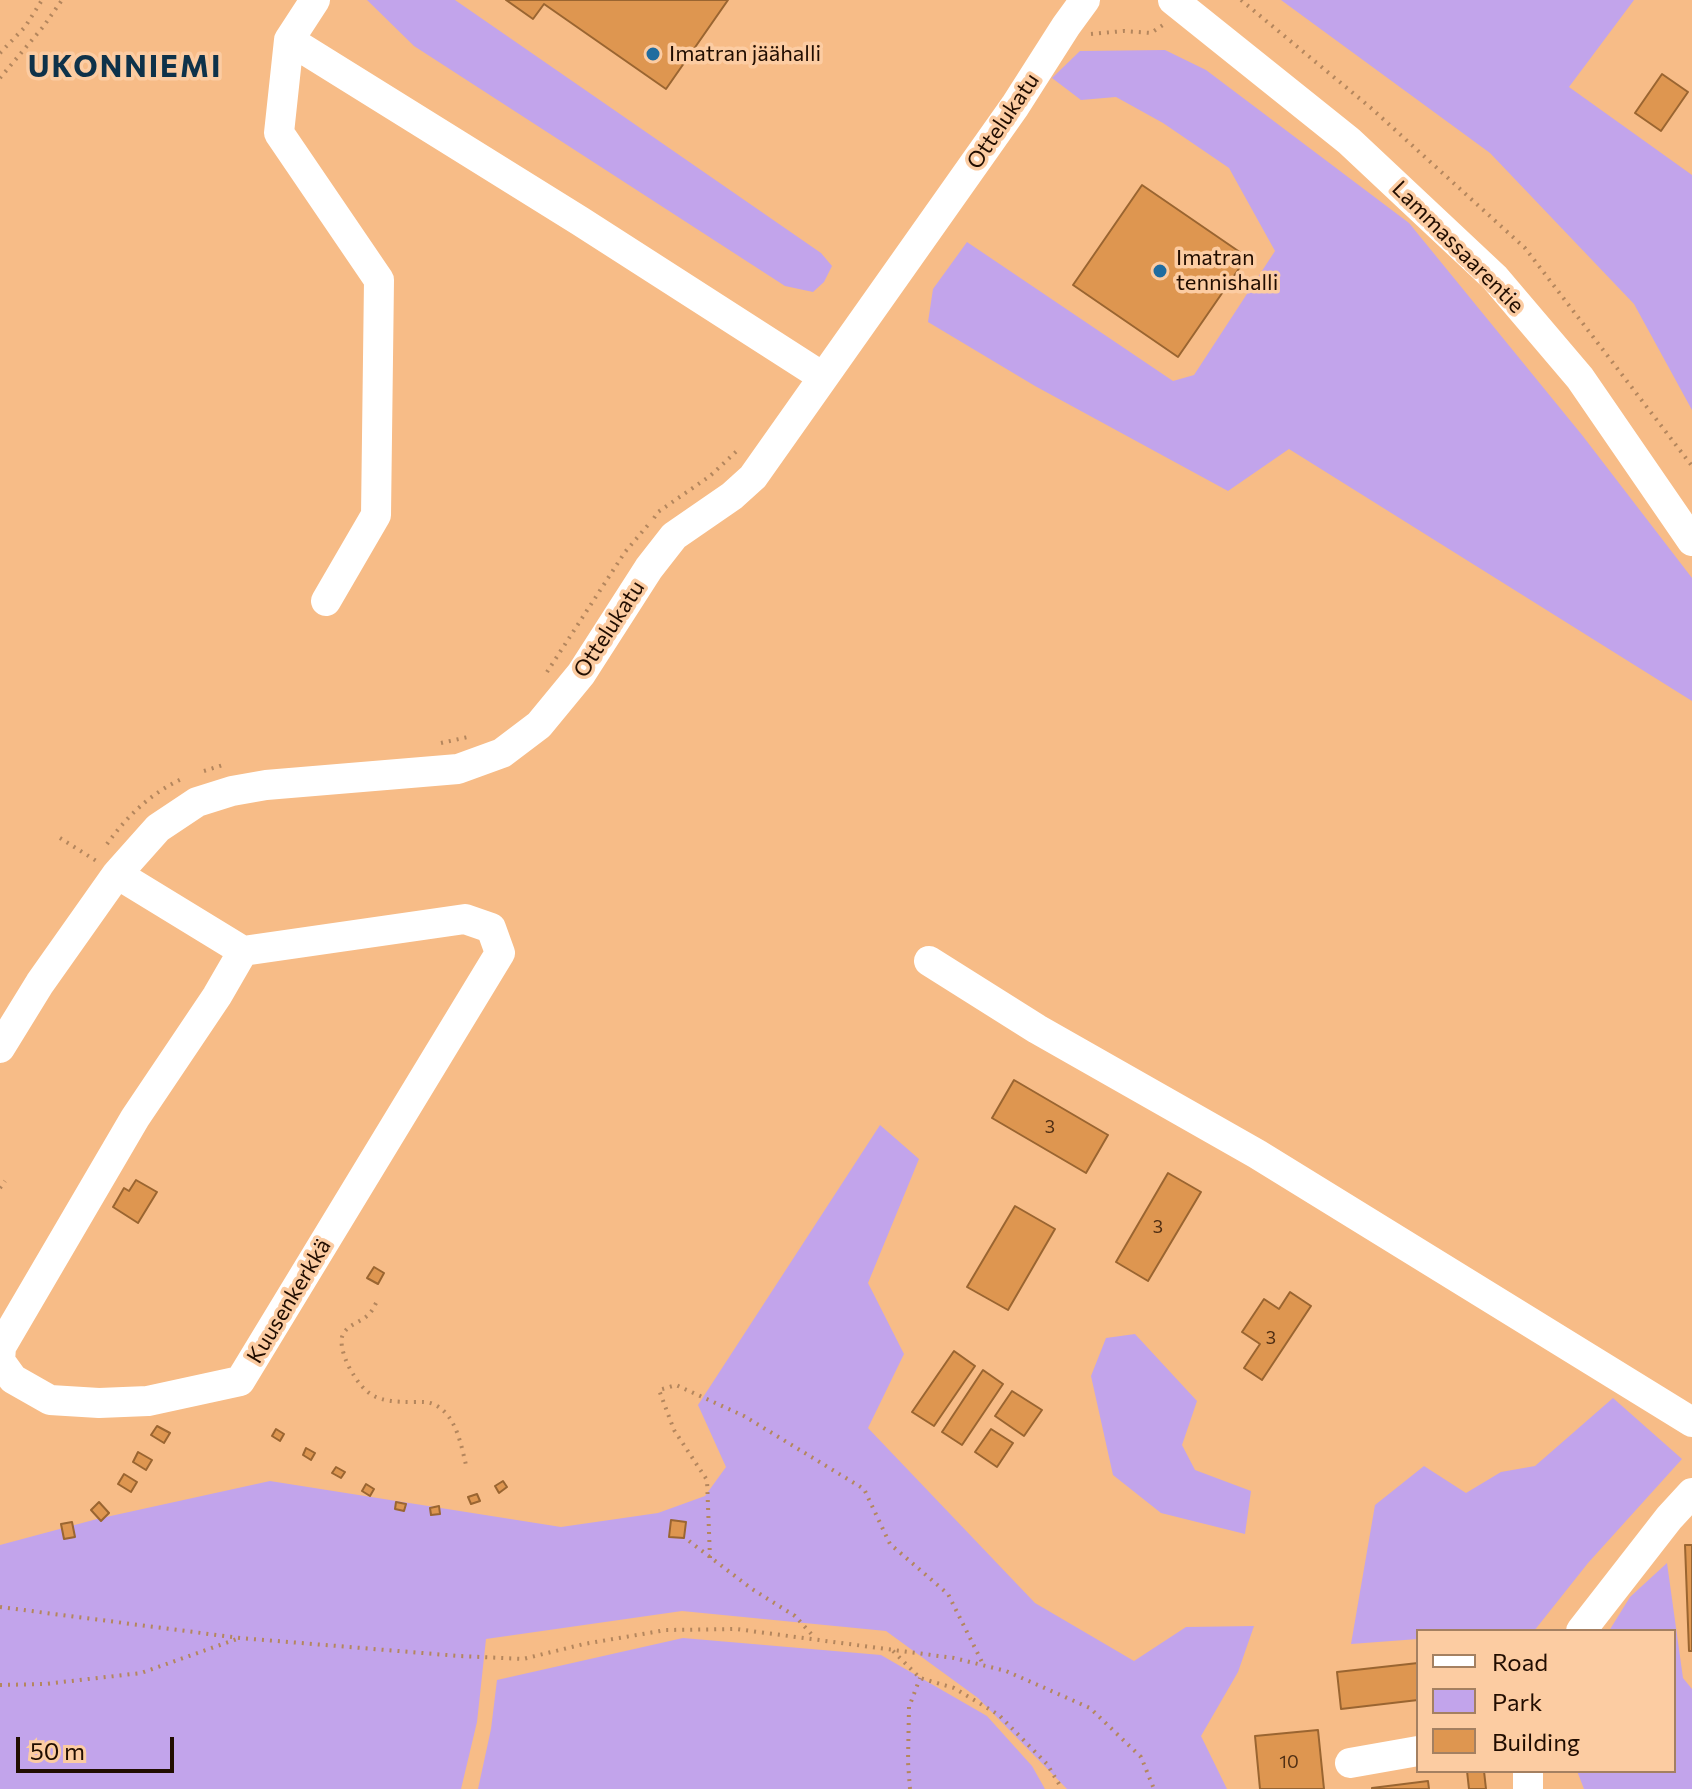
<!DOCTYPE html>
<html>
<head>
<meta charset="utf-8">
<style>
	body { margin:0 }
	#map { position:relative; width:1692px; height:1789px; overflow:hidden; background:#f7bc87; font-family:Commissioner,sans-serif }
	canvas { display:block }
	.legend { position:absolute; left:1416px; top:1629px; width:260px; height:144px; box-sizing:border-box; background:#fccca2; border:2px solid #a48061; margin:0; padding:10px 14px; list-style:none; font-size:24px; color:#210d00 }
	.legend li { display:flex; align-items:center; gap:16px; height:40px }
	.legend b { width:40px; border:2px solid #a48061 }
	.scale { position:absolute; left:16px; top:1737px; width:158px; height:36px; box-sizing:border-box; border:4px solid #210d00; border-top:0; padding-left:10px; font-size:24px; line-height:28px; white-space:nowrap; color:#210d00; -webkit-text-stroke:6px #fccca2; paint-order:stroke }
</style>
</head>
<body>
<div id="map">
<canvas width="1692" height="1789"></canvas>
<ul class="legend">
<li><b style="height:10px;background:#fff"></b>Road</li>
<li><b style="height:22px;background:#c2a4eb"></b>Park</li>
<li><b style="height:22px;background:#de9650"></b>Building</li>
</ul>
<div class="scale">50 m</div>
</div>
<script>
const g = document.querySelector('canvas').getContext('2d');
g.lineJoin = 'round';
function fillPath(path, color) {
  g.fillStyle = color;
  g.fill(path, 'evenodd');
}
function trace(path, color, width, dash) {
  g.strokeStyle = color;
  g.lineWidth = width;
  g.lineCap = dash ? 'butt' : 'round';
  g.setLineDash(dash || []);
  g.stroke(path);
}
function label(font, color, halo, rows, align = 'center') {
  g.font = font + ' Commissioner,sans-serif';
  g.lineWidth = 7;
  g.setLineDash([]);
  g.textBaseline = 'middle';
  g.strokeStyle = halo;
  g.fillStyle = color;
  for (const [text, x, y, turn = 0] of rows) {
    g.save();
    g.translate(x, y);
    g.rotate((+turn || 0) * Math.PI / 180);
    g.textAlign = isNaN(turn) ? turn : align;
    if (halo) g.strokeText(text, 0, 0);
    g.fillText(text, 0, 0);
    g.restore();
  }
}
const green = new Path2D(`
	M367,0H455L821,253L832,266L824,282L813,292L785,286L414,46Z
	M1281,0H1634L1569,87L1692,175V410L1634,304L1490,153Z
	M1165,50L1206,70L1409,223L1582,435L1692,578V701L1289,449L1228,491L1035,386L928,322L933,289L967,242L1173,381L1194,375L1275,251L1229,168L1163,123L1116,97L1081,100L1052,78L1080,51Z
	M880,1125L919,1159L868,1283L904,1354L868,1428L1035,1603L1134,1661L1186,1627L1254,1626L1238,1672L1201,1736L1227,1789H1067L978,1698L886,1631L682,1611L486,1639L477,1722L461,1789H0V1545L97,1519L270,1481L561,1527L658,1513L705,1496L726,1467L698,1405Z
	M1135,1334L1197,1401L1182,1445L1195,1470L1251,1491L1245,1534L1161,1513L1113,1475L1091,1376L1106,1338Z
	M1613,1398L1682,1459L1588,1563L1534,1631H1418V1639L1351,1644L1375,1505L1424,1466L1466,1493L1501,1472L1535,1466Z
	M1667,1563L1683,1678L1692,1689V1789H1584L1577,1771H1674V1631H1609L1630,1597Z
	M683,1638L881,1655L987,1716L1032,1766L1045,1789H478L491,1729L497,1680Z`);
const building = new Path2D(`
	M506,0H728L666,89L544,4L533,19Z
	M1662,74L1688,92L1661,131L1635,113Z
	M1142,185L1247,257L1178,357L1073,285Z
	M1014,1080L1108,1135L1086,1173L992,1118Z
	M1168,1173L1201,1192L1148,1281L1116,1262Z
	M136,1180L157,1192L138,1223L113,1207L124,1188L129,1191Z
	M1015,1206L1055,1229L1008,1310L967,1287Z
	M374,1267L384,1273L378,1284L367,1278Z
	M1290,1292L1311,1306L1262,1380L1244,1368L1260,1344L1242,1332L1264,1299L1279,1309Z
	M954,1351L975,1366L934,1426L912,1412Z
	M983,1370L1003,1384L962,1445L942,1432Z
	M1012,1391L1042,1410L1024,1436L995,1416Z
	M157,1426L170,1433L164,1443L151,1435Z
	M276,1429L284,1434L280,1441L272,1436Z
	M991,1429L1013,1443L997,1467L975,1452Z
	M306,1448L315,1453L311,1460L303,1455Z
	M138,1452L152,1460L146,1470L133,1462Z
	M336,1467L345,1472L341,1478L332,1473Z
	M124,1474L137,1482L131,1492L118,1484Z
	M503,1481L507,1487L499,1493L495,1486Z
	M366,1484L374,1489L370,1496L362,1491Z
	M477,1494L480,1501L471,1504L468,1497Z
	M99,1502L109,1513L101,1521L91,1510Z
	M396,1502L406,1504L404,1511L395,1509Z
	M439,1506L440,1514L431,1515L430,1508Z
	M671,1520L686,1522L684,1538L669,1537Z
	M72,1522L75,1537L64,1539L61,1524Z
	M1685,1545H1692V1651H1689Z
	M1418,1663V1700L1341,1709L1337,1672Z
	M1318,1730L1324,1789H1260L1255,1736Z
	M1467,1771H1484L1486,1789H1469Z
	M1428,1781L1429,1789H1372V1788Z`);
const path = new Path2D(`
	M1241,0L1371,108L1525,248L1692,466
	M1091,34L1124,31L1151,33L1163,25
	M0,53L25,27L42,0
	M0,78L43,27L62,0
	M654,518L658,512L710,476L740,448
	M547,672L625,552L648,525
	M441,743L468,737
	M204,771L226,764
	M60,838L98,862
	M107,844C127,816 152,792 184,778
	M0,1188L5,1181
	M376,1303C374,1307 372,1311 369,1314C361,1323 346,1324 342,1337C340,1346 345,1359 349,1367C366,1398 378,1402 413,1402C422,1402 429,1401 437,1406C456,1417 461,1444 466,1465
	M689,1541L752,1589L795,1616L815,1638
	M710,1558L707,1480L674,1430L659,1390L676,1385L744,1416L864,1489L890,1544L948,1594L984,1666
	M0,1607L240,1638L459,1656L523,1659L584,1644L666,1630L736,1629L954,1658L1006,1671L1090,1708L1141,1757L1154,1789
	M893,1651L920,1678L954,1688L999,1715L1047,1764L1062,1789
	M0,1685L45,1684L141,1673L237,1639
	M910,1789L908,1762L909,1707L920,1678`);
const minor = new Path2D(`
	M315,0L289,40L279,133L379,280L376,515L326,601
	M1173,0L1349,141L1495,278L1580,378L1692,541
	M289,40L580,221L823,377
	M117,874L243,951
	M465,919L491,928L500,953L240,1381L148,1401L99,1403L50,1400L13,1379L0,1361L1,1347L135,1118L217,996L243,951Z
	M929,961L1037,1029L1257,1154L1692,1422
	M0,1048L40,983L117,874L158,828L197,802L232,791L266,785L458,769L502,753L539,725L581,674L649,568L674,536L732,496L753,477L1015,106L1066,26L1085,0
	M1581,1631L1669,1518L1692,1493
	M1350,1763L1418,1751
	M1528,1789V1771`);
const markers = [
	[653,54,8,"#206c9f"],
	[1160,271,8,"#206c9f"]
];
const numberNames = [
	["3",1050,1127],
	["3",1158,1227],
	["3",1271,1338],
	["10",1289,1762]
];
const poiNames = [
	["Imatran jäähalli",669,54],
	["Imatran",1176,258],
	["tennishalli",1176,283]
];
const streetNames = [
	["Ottelukatu",1003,121,-56],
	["Lammassaarentie",1458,247,45],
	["Ottelukatu",609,629,-57],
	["Kuusenkerkkä",289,1301,-59]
];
const districtNames = [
	["UKONNIEMI",125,67]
];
fillPath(green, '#c2a4eb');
fillPath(building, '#de9650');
trace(building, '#9a6531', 2);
trace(path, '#b4865d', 4, [2, 6]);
trace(minor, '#fff', 30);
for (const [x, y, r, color] of markers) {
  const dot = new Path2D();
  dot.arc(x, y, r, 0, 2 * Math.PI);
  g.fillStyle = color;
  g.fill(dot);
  trace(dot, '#fccca2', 3);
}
label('18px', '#502f14', null, numberNames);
label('22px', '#210d00', '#fccca2', poiNames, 'left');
label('22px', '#210d00', '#fccca2', streetNames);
g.letterSpacing = '2px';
label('bold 30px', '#0e324a', '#fccca2', districtNames);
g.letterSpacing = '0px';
</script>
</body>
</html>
